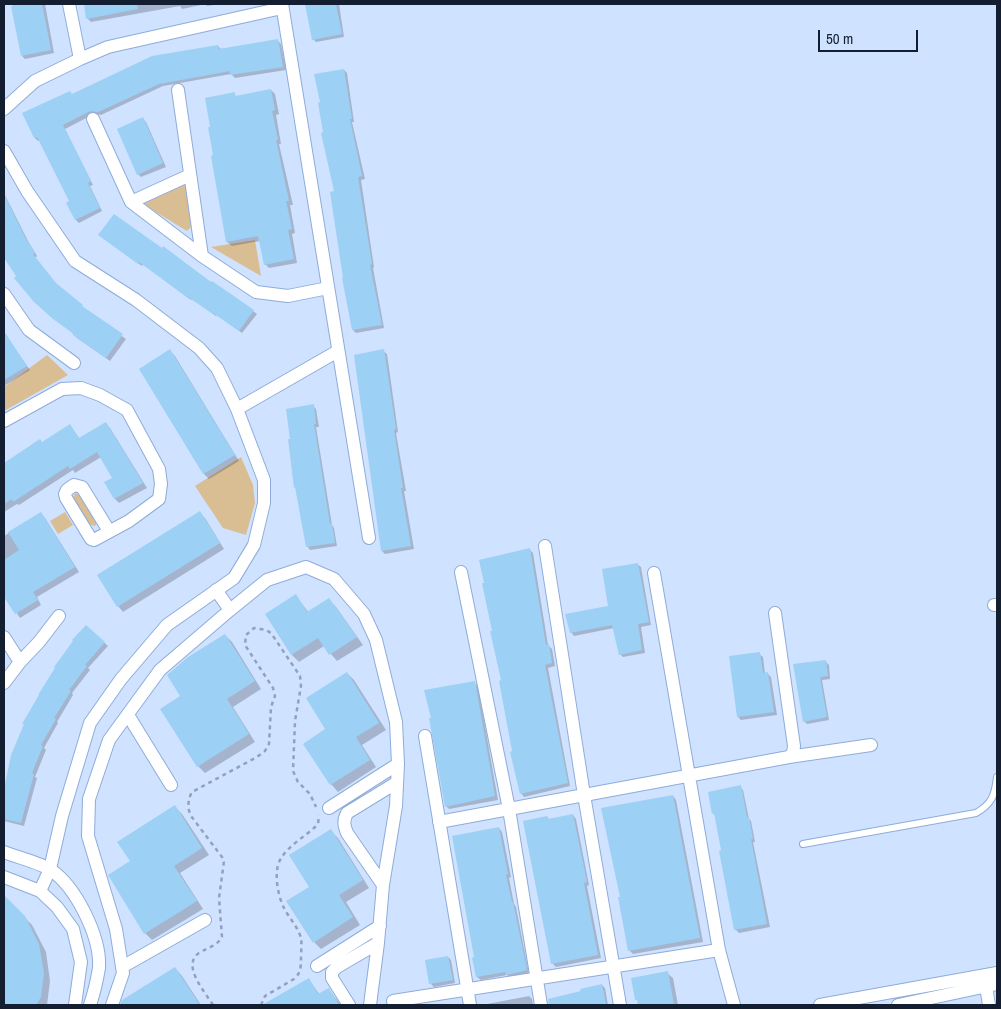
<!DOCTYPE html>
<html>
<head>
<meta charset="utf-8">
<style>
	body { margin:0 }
	#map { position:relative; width:1001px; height:1009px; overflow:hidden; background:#cfe2ff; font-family:"Archivo Narrow",sans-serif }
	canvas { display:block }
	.frame { position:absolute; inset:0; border:5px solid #131e30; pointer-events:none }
	.scale { position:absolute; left:818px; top:30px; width:100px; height:22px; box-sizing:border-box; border:2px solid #131e30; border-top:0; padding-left:6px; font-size:15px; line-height:18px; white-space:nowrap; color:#131e30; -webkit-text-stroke:4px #cfe2ff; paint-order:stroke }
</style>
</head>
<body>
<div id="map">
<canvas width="1001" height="1009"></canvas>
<div class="frame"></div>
<div class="scale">50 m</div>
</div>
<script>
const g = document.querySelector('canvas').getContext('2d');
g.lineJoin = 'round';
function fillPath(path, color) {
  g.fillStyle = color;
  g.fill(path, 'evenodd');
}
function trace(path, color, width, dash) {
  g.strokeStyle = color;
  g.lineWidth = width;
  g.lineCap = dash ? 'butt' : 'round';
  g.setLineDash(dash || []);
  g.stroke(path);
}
const green = new Path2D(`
	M181,184L186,186L191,227L187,231L146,206L143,200Z
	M255,240L261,276L211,247Z
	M47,355L68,375L4,411V387Z
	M241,457L253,485L255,503L246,535L223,528L195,486Z
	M75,493L81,495L98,522L95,526L89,524L73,498Z
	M65,512L73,525L58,534L50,521Z`);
const shadow = new Path2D(`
	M13,4H45L54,53L25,59L22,56Z
	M85,4H221L207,6L206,4L182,9L180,6L91,22L87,18Z
	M307,4H339L344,37L316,42L313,39Z
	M278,41L281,44L286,70L235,78L231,74L163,86L101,115L94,114L65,129L93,185L90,186L102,211L79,223L76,220L68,203L71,202L40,140L38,141L35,138L24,114L73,95L218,46L221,49Z
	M344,70L347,73L354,122H352L365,179L361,180L374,267L373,268L384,328L356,333L353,330L345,279L335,192Z
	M271,90L275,94L279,114L276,115L281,144H279L293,205H290L295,233L292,234L297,263L269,268L265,264L260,241L232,246L227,242L213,157L234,94L237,97Z
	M143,119L146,122L166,167L141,177L138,174Z
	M4,193L28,241L37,256L35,258L58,286L85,310L126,339L110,361L77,338L18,277L4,256Z
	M103,238L253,311L257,314L242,333L217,315L216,316L192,299L191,300L143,264L142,266Z
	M4,333L30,370L4,386Z
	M170,351L175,356L239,461L209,479L204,474L140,369Z
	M383,351L387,354L398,432L396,433L406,491H404L414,549L385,554L382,551Z
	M313,406L316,409L319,427H316L332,525L334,528L337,546L310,550L307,546Z
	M105,423L110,428L147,488L119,503L115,499L114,478L101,457L75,473L73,470L19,505L17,504L4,512V464L39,440L42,443L70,426L80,439Z
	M40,513L45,518L79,572L37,597L41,605L20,618L4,594V536Z
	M199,513L205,518L224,549L123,612L118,606L99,575Z
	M530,550L533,553L548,645L552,649L555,666L548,668L570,786L524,797L521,793L493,632Z
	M637,564L641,567L651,625L641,627L645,653L623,657L620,654L614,628L574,636L571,632L610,607Z
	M296,596L309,613L329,600L336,607L363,645L337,661L324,646L299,662L292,655L267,614Z
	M86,626L108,646L88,668L90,670L72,693L73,695L57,722L58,723L44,748L46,750L35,777L37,778L24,826L4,821V794L13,756Z
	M225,635L232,642L261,689L233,707L255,742L205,773L198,766L182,696Z
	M759,654L763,657L765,674H768L771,677L777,715L741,720L738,717Z
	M826,662L829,665L830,679L822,680L829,720L807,724L804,721Z
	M347,673L354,680L386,730L362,745L376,767L338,792L331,784L327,730Z
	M474,683L478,686L498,800L449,809L446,806Z
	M740,787L743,790L749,819L751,821L755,842H753L770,927L739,933L735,929L716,815L713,813Z
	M673,796L676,800L703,942L633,954L629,950L622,898Z
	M175,807L182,814L209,855L180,873L203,909L152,940L145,933L110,875L131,862Z
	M573,815L576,819L589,885L587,886L601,958L556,967L552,963L547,817L550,820Z
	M499,828L502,832L511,877L509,878L514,904L516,907L529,974L510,977L507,975L481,980L477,977L474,959L476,958Z
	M331,831L338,838L369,888L346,902L360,925L321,949L314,942L311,887Z
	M4,897L32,925L46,952L50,981L47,1005H4Z
	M448,957L451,960L455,983L434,987L431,984Z
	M175,968L182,976L201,1005H121L123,1001Z
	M667,973L673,978L678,1005H639L633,979Z
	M309,980L320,995L329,990L341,1005H267Z
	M602,985L605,988L608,1005H559L558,998Z
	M529,996L532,999L533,1005H482Z`);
const building = new Path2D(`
	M21,4H42L51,50L21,56L11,6Z
	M84,4H137L138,9L86,19Z
	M305,4H336L342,34L312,40Z
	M278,39L283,67L230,75V71L159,84L98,112L90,111L63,125L91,181L88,183L100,208L75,220L66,203L69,201L37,137L34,138L22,113L70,91L72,94L152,56L218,45L219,49Z
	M344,69L352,119H350L362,176L358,177L372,264L370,265L382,325L352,330L342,278H343L330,192L334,191L321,133L323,132L318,103L320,102L314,74Z
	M271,89L275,110L272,111L278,140H276L289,201H286L292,229L288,230L294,259L264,265L258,236L226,242L211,156L213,155L208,127H210L205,98L235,92V96Z
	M143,117L163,163L137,175L117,129Z
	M4,194L25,237L35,252L33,254L56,283L83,305L82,306L123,334L106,358L73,335L74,334L53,319L34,302L14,278L16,276L4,258Z
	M114,214L162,248L163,246L211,282L212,281L254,310L239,331L213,313V314L188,297V298L139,262L138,264L98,235Z
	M4,331L27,366L4,380Z
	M170,349L235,455L203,474L139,369Z
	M384,349L396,429L394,430L403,488H401L411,546L381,551L354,355Z
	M314,404L316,424H314L330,524L332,523L335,543L306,547L295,487L294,488L288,439H290L286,409Z
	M106,422L143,483L114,499L104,482L112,478L97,452L70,469L68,466L13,502L12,499L4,504V463L40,439L42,442L70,424L79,438Z
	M200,511L220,543L117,607L97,575Z
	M41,512L75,567L33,592L38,600L15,614L4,597V560L19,550L8,532Z
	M530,548L546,645L549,644L552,663L545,665L568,783L520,794L510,752L512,751L499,681L501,680L490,631H492L482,583H484L479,560Z
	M638,563L649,622L638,624L642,650L619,655L612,625L570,633L565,614L608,606L602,569Z
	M296,594L307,612L329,598L357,637L329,655L318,638L291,655L265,614Z
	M86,625L105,642L85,665L87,666L69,690L71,691L54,718L56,719L41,745L43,746L32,773L34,774L21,823L4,819V789L11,755L24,724H22L39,695H38L55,668L54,667L73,641L72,640Z
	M225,634L255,681L227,699L249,734L197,767L160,709L180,696L167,675L188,657Z
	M760,652L763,673L768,672L774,712L737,717L729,656Z
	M826,660L828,676L820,677L827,717L803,722L793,664Z
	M347,672L379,723L356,737L370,760L330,785L303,744L325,729L306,698Z
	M475,681L495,796L445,807L429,718H431L424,690Z
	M741,785L747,817H749L753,839H751L767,924L734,930L719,851L721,850L714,813L712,814L708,792Z
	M673,795L700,938L628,951L618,897H620L601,808Z
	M175,805L202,848L174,866L197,901L144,934L108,875L130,861L117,842Z
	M573,814L587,882L584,883L598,955L551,964L523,821L547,816L548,819Z
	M499,827L508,874L506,875L512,902H513L527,970L506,975L505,972L476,977L472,958L474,957L452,836Z
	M331,829L363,880L339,895L353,917L313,943L286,901L309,887L289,855Z
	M4,895L25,916L39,944L44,973L41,997L36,1005H4Z
	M448,956L453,980L429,984L425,960Z
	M175,967L200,1005H120L122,1000Z
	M668,971L674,1005H638L637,1000H635L631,978Z
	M309,978L318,994L329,988L339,1005H262Z
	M602,984L606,1004L549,1005L548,999L581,991L580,989Z`);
const path = new Path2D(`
	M213,1005C205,992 181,965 199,953C208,947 216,947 222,937L219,898L224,861L222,857L191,816C187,808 188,799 192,792L257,757L265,751L269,744L271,707L275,696L273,688L245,645L246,635L254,628L266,630L271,633L300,676L301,686L295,721L293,771L298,782L310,794L316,807
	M261,1005L265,996L294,979C301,973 301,966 301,958C301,951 302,944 301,938C298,927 289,918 284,908C278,896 274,875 279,862C286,847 303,838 315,827L318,824L319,815`);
const lane = new Path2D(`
	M803,844L976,813C992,804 995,795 997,777`);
const street = new Path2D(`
	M69,4L80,59
	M282,4L369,538
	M178,90L202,256
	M4,109L35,81L80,59L108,47L282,8
	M93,119L131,202L202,256L256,292L288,296L328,288
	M4,151L27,191L75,261L136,300L199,348L217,368L237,409L264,480V503L254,545L234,578L167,625L121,679L90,723L62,816L50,869L40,891
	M131,202L190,175
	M4,294L29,330L74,363
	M237,409L338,351
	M4,421L62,389L81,388L100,395L127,410L159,469L161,484L159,499L129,521L94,540L91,539L66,498L65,494L67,490L74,485L82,487L109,531
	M545,546L584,795L620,1005
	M461,572L509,809L541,1005
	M654,573L719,950L734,1005
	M216,590L230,610L267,580L306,567L334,579L364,614L376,640L396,722L398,764L396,806L383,885L378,943L370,1005
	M994,605H997
	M4,637L20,662L39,642L59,616
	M4,683L20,662
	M128,715L171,785
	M425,736L470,1005
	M789,757L871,745
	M329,808L398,764
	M439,822L789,757L793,753L794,746L775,613
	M4,852C16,857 41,863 51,870C76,887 101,937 99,968C97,980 94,993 90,1005
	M4,877L40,891L57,907L73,929L81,962L75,1005
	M383,885L347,833C344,825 343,821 347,813L396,783
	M317,966L380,926
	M122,967L205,920
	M986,986L989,1005
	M112,1005L123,973L116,929L88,836L89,799L109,740L160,670L230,610
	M349,1005L332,978V972L337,967L378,943
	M394,1005L393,1001L719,950
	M820,1005L997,973
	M898,1005L997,984`);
fillPath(green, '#d9be94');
fillPath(shadow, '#0003');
fillPath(building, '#9cd0f4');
trace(lane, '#8eacd9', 8);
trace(street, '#8eacd9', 14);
trace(path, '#92a2bc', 2.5, [4, 4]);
trace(lane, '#fff', 6);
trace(street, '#fff', 12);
</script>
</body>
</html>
